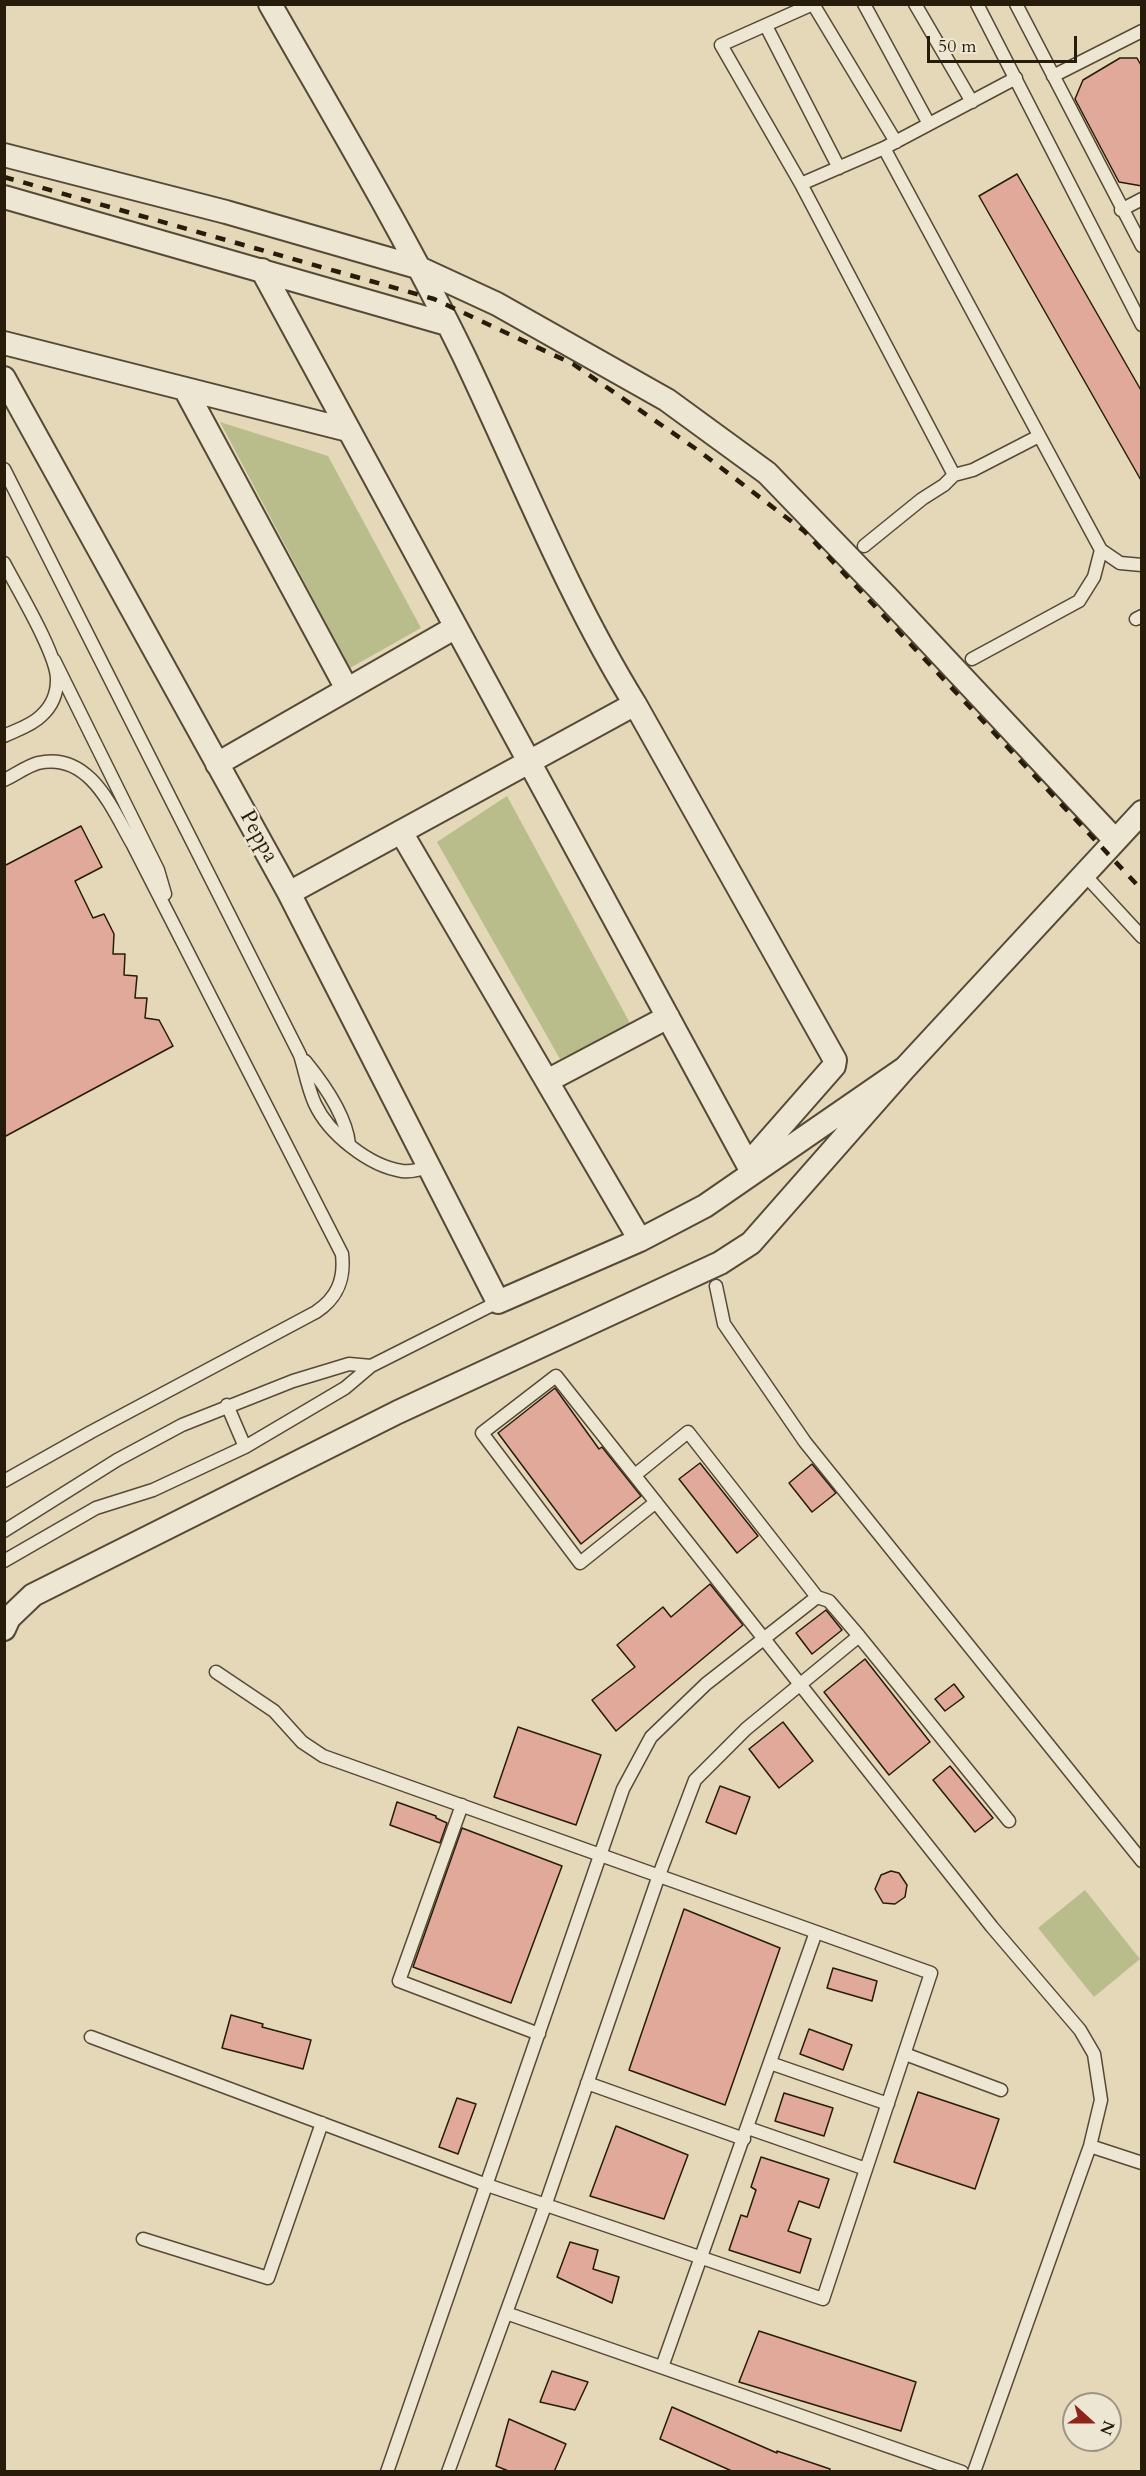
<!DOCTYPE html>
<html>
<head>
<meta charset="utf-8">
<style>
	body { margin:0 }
	#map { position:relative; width:1146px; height:2476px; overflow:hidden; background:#e4d8b9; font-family:Cardo,serif }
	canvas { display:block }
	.frame { position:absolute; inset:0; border:6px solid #271b0a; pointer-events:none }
	.north { position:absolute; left:1062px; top:2392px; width:60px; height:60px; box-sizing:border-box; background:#ede6d2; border:2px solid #9e9582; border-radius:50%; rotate:111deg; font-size:16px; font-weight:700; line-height:24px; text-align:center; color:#271b0a }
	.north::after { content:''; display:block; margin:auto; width:21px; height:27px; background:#8f2418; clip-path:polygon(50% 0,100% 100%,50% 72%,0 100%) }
	.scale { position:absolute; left:927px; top:36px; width:150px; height:27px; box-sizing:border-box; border:3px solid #271b0a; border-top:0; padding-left:8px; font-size:18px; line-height:21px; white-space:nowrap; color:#271b0a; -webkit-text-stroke:4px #ede6d2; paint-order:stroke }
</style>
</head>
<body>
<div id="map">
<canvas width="1146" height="2476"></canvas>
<div class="frame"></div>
<div class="north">N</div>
<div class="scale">50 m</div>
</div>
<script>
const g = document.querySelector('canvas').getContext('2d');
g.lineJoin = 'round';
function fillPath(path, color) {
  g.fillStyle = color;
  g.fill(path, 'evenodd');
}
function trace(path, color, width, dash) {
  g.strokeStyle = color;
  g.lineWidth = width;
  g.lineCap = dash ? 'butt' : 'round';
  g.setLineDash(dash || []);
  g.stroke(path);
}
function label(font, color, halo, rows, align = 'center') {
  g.font = font + ' Cardo,serif';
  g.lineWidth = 4.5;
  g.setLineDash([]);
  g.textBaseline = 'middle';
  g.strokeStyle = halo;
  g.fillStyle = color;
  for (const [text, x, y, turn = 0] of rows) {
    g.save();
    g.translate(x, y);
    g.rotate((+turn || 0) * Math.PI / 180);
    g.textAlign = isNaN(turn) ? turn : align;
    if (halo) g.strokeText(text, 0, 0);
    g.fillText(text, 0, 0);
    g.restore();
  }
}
const green = new Path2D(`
	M220,422L328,456L421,628L350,668Z
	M507,796L631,1025L560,1059L437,842Z
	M1085,1890L1140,1959L1094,1997L1038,1928Z`);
const building = new Path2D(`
	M1120,58H1137L1142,67V186L1119,182L1075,99L1083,80Z
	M1017,174L1142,392V482L979,196Z
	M81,826L102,867L75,881L93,918L104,914L114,934L113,954H125L124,975L137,976L135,998H147L145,1018L159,1020L173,1046L4,1137V866Z
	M555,1388L599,1449L602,1447L641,1496L581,1544L498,1433Z
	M700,1463L758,1536L737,1553L679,1479Z
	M812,1464L836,1493L812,1512L789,1483Z
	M710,1584L743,1625L616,1731L592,1700L635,1667L617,1645L663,1607L671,1617Z
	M826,1610L842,1630L812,1654L796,1633Z
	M865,1659L930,1742L889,1775L824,1692Z
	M954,1684L964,1697L945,1711L935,1699Z
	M783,1722L813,1761L779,1788L749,1749Z
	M518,1727L601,1755L576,1825L494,1797Z
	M950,1766L993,1818L975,1832L933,1780Z
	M720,1786L750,1797L736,1834L706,1822Z
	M397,1802L436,1816V1818L447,1823L440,1843L390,1825Z
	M462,1828L562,1866L511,2003L413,1967Z
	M891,1871L899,1873L907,1885L905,1897L895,1904L883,1903L875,1889L881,1875Z
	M684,1909L780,1948L725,2105L629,2070Z
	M833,1968L877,1981L872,2001L827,1988Z
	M231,2015L263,2024L262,2027L311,2040L303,2069L222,2048Z
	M809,2029L852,2045L843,2070L800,2054Z
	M918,2092L999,2119L975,2189L894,2162Z
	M784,2093L833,2108L824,2136L775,2121Z
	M457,2098L476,2104L458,2154L439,2147Z
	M616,2126L688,2155L664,2219L590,2196Z
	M761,2157L829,2179L819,2208L799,2201L788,2231L811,2239L800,2273L729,2250L741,2215L747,2217L756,2190L751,2187Z
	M570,2242L598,2250L593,2269L619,2277L612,2303L557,2277Z
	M759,2331L916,2382L901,2431L739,2382Z
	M552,2371L588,2382L575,2410L540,2402Z
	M672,2407L777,2453V2451L830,2469V2472H734L660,2439Z
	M509,2419L566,2444L554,2472H511L496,2466Z`);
const service = new Path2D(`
	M813,4L721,45L801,184L954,475
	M813,4L896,142
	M864,4L929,124
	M915,4L972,102
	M977,4L1142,325
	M1016,4L1142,246
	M766,26L839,168
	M1053,76L1142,31
	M884,148L1101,550L1120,563L1142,565
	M801,184L884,148L1016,78
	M1121,210L1142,199
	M4,469L300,1055C305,1071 308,1089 315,1104C329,1134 369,1166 402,1171C412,1172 420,1170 429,1166
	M864,546L922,499L944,485L954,475L973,470L1039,436
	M4,563C17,588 58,656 57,680C57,694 51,707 41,716C31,726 16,730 4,736
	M1136,619L1142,616
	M972,659L1079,601L1094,577L1101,550
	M54,660L158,870L165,894
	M4,780C15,775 27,766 38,763C90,751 112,809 133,845L342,1254C345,1280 337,1298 316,1312L91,1432L4,1481
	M1083,873L1142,937
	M305,1061C323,1083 346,1115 349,1144
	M716,1286L724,1324L805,1442L1142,1861
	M227,1405L245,1447
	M635,1475L688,1432L817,1597L829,1601L859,1636L1009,1821
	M656,1502L580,1563L482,1433L556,1376L992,1927L1080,2030L1094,2054L1101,2100L1090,2146L974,2472
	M4,1531L117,1460L182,1425L293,1381L349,1364L371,1366
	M4,1561L96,1508L153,1490L245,1447L345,1388L371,1366L498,1302
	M462,1805L399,1981L539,2034
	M91,2037L487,2185L823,2299L931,1973L323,1756L302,1742L274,1711L216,1672
	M905,2054L1001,2090
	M770,2063L888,2104
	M587,2083L744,2139
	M748,2128L866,2169
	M1090,2146L1142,2163
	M143,2239L268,2278L322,2123
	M506,2313L962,2472
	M662,2367L816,1932
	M387,2472L623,1789L651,1737L706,1684L817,1597
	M448,2472L545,2206L659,1875L695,1780L746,1729L859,1636`);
const minor = new Path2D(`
	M270,4C336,120 405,235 463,354C519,471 567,594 635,704L835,1060L834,1066L748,1164
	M4,155L226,212L417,267L497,304L667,400L767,473L887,597L1115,840
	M4,197L447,324
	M262,270L752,1172
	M4,343L348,430
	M4,378L289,893L498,1302L640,1240L705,1206L905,1068
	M185,389L347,689
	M217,764L456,627
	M401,832L640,1240
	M289,893L635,704
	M547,1081L668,1017
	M4,1629L9,1618L33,1595L398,1412L720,1263L751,1243L905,1068L1142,812`);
const rail = new Path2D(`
	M4,177L434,299L573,364L699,451L804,531L1142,890`);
const streetNames = [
	["Peppa",258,837,61]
];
fillPath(green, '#b9bd8c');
fillPath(building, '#e1a99a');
trace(building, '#271b0a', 1.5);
trace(service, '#564a36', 15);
trace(minor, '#564a36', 26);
trace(service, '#ede6d2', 12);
trace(minor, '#ede6d2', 22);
trace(rail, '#271b0a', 4.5, [10, 10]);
label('22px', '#271b0a', '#ede6d2', streetNames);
</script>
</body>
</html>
